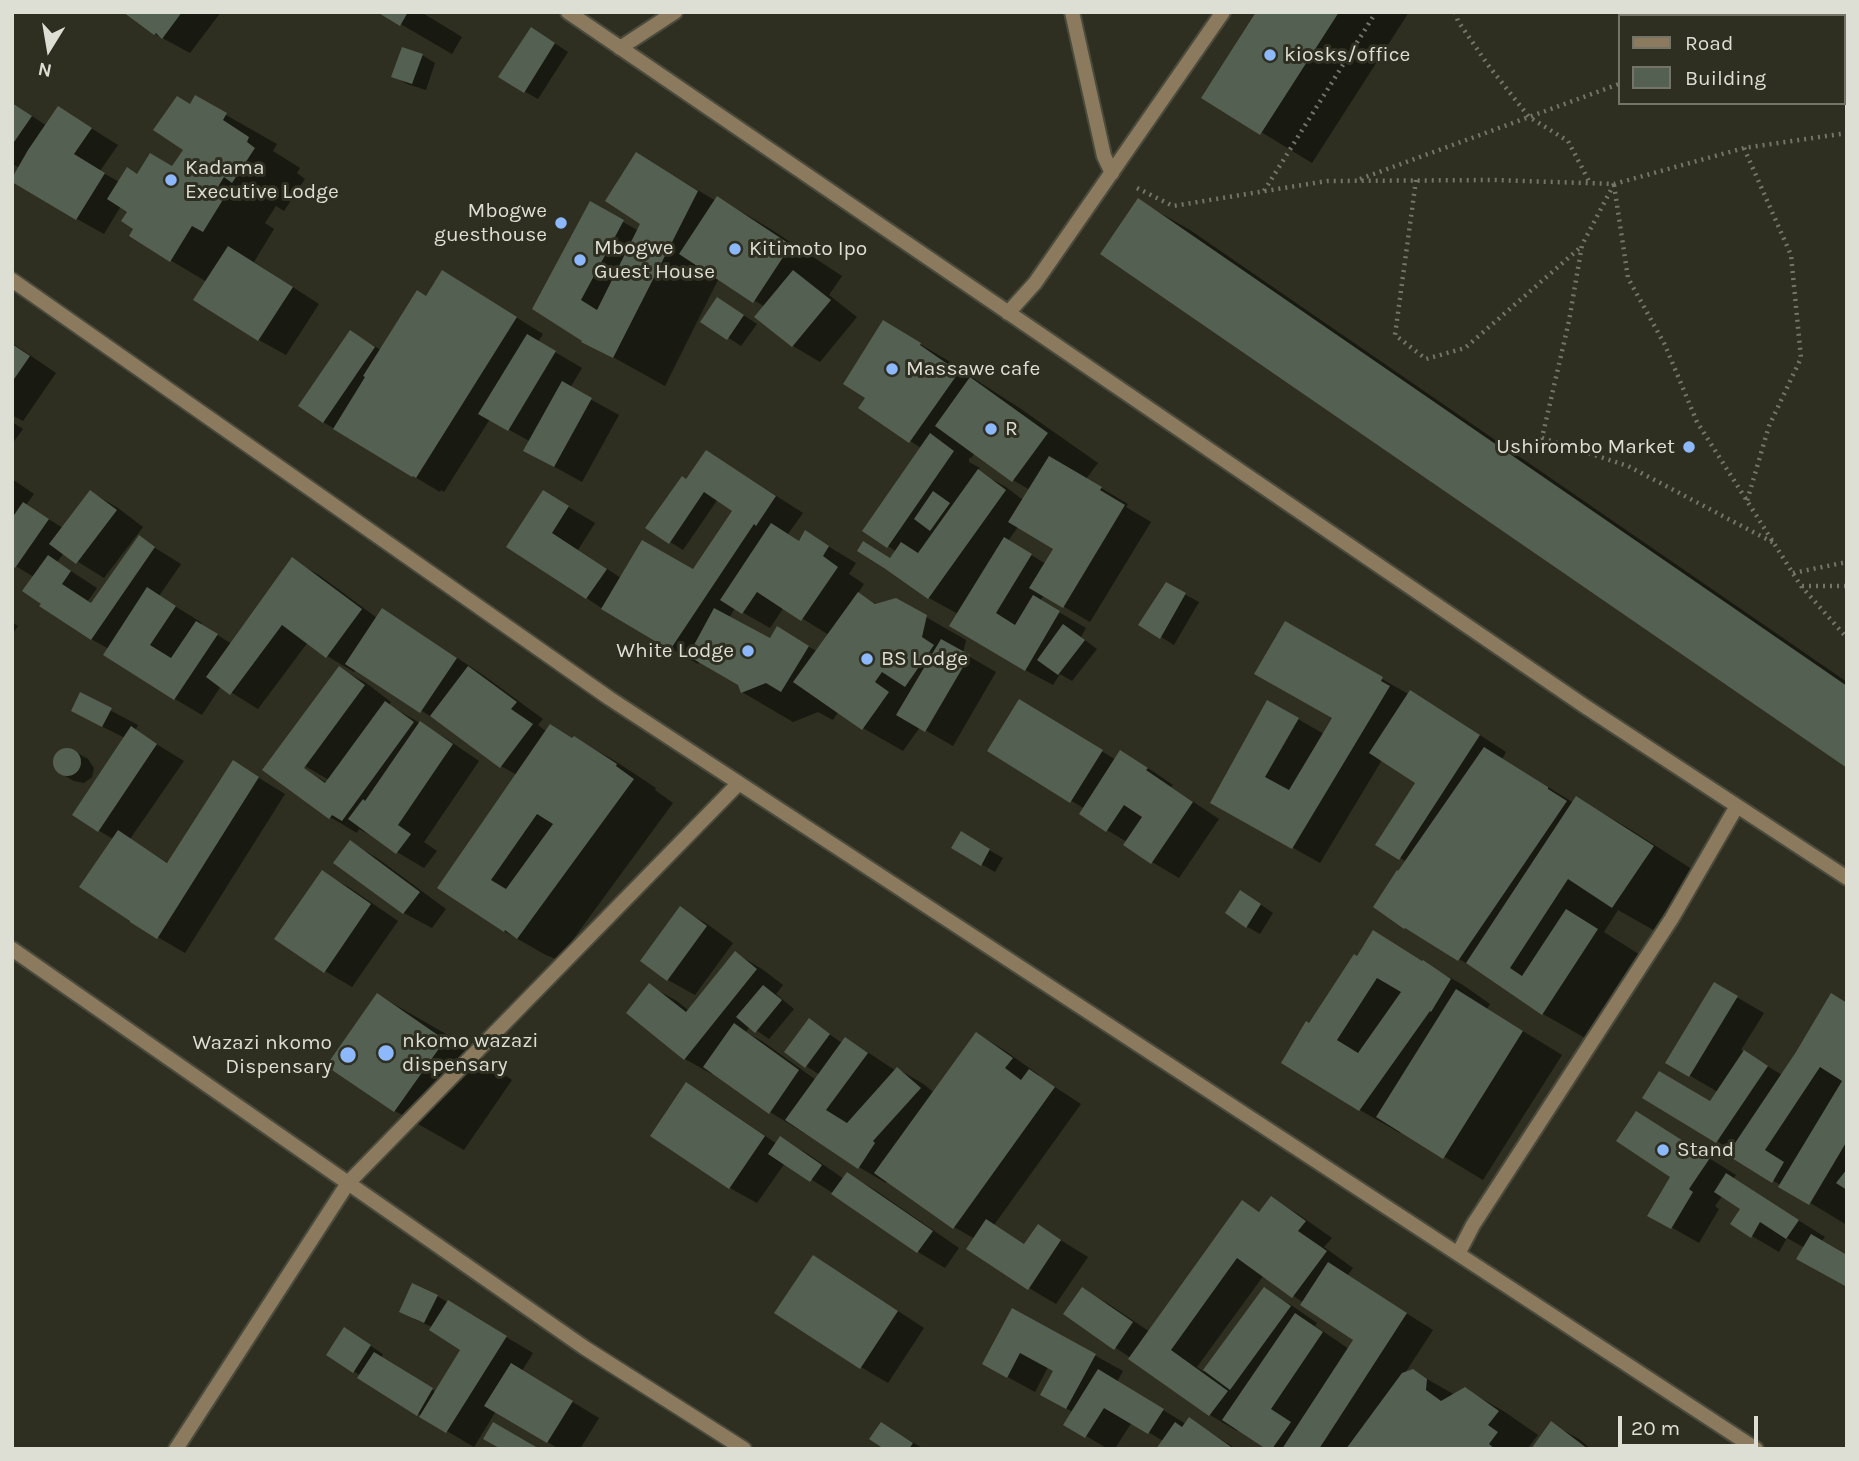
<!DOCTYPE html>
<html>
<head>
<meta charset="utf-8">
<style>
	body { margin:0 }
	#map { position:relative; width:1859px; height:1461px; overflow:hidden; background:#2e2f20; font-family:Karla,sans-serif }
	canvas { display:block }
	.frame { position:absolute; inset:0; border:14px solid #ddded4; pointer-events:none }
	.legend { position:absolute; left:1618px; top:14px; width:228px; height:91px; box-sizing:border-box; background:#2e2f20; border:2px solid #747568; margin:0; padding:9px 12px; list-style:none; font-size:21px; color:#ddded4 }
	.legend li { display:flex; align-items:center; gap:14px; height:35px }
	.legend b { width:35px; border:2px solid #747568 }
	.north { position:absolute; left:14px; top:14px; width:70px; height:70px; -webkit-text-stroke:5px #2e2f20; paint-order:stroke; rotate:191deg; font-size:19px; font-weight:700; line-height:28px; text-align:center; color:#ddded4 }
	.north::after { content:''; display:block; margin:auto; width:24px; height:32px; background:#ddded4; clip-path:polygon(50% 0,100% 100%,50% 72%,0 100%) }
	.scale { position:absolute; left:1618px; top:1416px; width:140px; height:32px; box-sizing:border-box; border:4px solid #ddded4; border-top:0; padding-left:9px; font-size:21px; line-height:24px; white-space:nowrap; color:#ddded4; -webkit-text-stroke:5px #2e2f20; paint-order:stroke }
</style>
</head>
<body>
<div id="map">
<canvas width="1859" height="1461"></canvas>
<div class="frame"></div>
<ul class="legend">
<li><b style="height:9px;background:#8b7a5d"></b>Road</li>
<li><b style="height:19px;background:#546052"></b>Building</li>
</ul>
<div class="north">N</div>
<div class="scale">20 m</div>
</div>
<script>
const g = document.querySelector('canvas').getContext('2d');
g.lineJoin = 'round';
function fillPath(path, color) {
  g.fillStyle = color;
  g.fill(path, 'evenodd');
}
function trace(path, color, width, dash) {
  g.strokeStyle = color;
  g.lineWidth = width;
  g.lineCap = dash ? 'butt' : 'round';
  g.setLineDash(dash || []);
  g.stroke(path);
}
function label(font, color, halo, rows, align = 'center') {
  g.font = font + ' Karla,sans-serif';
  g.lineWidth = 6;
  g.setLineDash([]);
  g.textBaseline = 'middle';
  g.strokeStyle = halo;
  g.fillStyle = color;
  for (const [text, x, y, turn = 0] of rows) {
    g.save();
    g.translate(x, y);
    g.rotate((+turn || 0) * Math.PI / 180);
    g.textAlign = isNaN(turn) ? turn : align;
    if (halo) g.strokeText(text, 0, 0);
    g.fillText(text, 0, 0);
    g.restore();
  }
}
const shadow = new Path2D(`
	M126,12H221L190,53L155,34Z
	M380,12H421L462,37L452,54Z
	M1258,12H1409L1312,163L1204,97Z
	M1657,12H1705L1711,16H1655Z
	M545,37L568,52L538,99L524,91Z
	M422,55L435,63L426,90L407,84L394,76Z
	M196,98L277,144L273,151L300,168L297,173L305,179L284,211L276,206L265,223L274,229L254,262L319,304L286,355L259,340L207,282L170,260L136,228L129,211L121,206L104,234L77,219L20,168L12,164V103L47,126L59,108L118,145L100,171L119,182L138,175L173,168L186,150L191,106Z
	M637,154L716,201L718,198L769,228L842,276L829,295L857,317L820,362L793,346L757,317L765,307L719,278L665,386L584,341L534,308L591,204L639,231L643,223Z
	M1139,201L1190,230L1847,682V766Z
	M469,288L543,334L538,342L582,368L570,388L619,415L582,482L553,466L531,442L490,419L444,492L441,490L440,492L323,422L351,332L381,350L426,298Z
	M731,307L757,324L741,346L703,321Z
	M884,323L971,374L970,376L1021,409L1098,463L1086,479L1128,504L1126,507L1151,522L1090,622L1044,595L1040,601L1086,628L1081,637L1097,649L1072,681L1060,674L1053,685L1014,664L958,614L929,598L885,566L897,552L888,546L921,448L860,408L868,397ZM975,453L1013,480L1030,490L1023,500L1006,487L977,471L980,468L969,462V458H971ZM1018,527L1055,549L1046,564L1008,541Z
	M12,343L56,373L23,421L12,415Z
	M12,422L23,429L12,444Z
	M706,452L733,468L803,513L788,534L800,542L806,533L856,563L849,574L864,584L858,593L878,605L926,617L966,640L963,653L996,672L953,746L920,727L903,751L863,728L839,711L833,720L818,712L793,722L742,692L739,684L700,661L698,664L603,609L508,546L543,492L595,523L578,550L621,578L693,571L734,510L718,499L683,550L648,528L687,481ZM784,607L829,635L818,652L778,629L771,641L729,618L735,608L770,628Z
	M12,479L34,494L26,505L63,528L91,492L118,508L143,527L104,578L64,553L57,562L97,588L88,601L92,604L139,538L181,564L159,596L202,623L201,625L232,644L292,560L319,575L377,618L382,610L409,626L483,675L543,719L538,725L547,732L574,739L575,738L615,761L656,788L655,790L673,803L558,960L544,954L504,931L439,888L517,775L501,766L444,725L356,669L354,672L327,656L308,642L258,709L221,686L202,715L175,699L106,655L109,649L91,639L43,603L34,577L12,564Z
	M1167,585L1199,602L1174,645L1140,624Z
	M12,622L18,626L12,635Z
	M1285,624L1410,695L1438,708L1506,752L1502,759L1574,803L1577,798L1628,828L1704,877L1664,936L1618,910L1604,932L1648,960L1594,1043L1543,1014L1487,975L1405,928L1407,862L1377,844L1418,783L1382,760L1320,863L1212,802L1268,702L1324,734L1334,717Z
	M339,668L366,683L391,702L389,705L447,739L479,761L424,842L437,851L424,868L397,852L371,833L370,835L359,829L357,833L330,817L265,770ZM298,762L329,780V784L296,765Z
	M81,695L138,725L135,731L184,761L130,839L168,863L233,762L285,794L185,953L132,922L113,839L98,830L125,738L101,726Z
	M1047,717L1116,760L1121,752L1148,768L1173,785L1171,787L1219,819L1179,878L1152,862L1127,842L1107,830L1085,809L990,751Z
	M65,749L74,751L88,759L94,768L92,777L84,783L74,781L60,773L54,764V760L56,756Z
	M961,834L1003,858L995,872L953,848Z
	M350,842L377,858L446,909L432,928L404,913L335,862Z
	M322,872L350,888L398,921L352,987L325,971Z
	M1254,900L1273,913L1260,934L1246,926Z
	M680,908L707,924L733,943L695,995L668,980L642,961Z
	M735,953L762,969L783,985L776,994L794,1009L769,1039L750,1026L746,1032L762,1041L816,1080L820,1075L806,1066L809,1020L842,1043L845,1039L872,1055L896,1071L898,1069L925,1085L934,1093L977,1034L1004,1050L1039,1075L1038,1076L1081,1104L994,1225L1026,1245L1038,1226L1088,1257L1056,1304L1029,1288L975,1239L954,1227L888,1180L886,1183L859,1167L770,1112L713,1072L712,1074L685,1059L650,986L677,1001L689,1011Z
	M1355,957L1426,964L1463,985L1490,1004L1487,1009L1562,1055L1483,1180L1402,1131L1400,1133L1360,1110L1283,1062Z
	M1714,984L1764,1013L1741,1050L1782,1075L1847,1004V1225L1729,1154L1732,1150L1644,1098L1711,1103L1718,1092L1668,1063Z
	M378,995L446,1034L512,1080L464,1150L395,1111L329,1066Z
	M686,1085L713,1100L777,1144L781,1139L808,1154L844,1179L847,1174L875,1190L959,1248L945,1268L918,1252L836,1195L785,1163L757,1203L730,1188Z
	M1637,1113L1736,1175L1733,1179L1825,1237L1821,1242L1805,1248L1787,1238L1779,1252L1752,1236L1742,1208L1723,1195L1715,1206L1719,1209L1699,1243L1650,1215L1673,1176Z
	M1271,1198L1298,1214L1332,1238L1324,1247L1353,1268L1347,1276L1433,1330L1405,1373L1413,1371L1455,1395L1465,1389L1505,1412L1538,1435L1527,1449H1269L1239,1429L1237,1431L1210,1415L1131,1358L1065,1314L1083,1289L1110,1305L1150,1332L1243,1202L1261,1213ZM1264,1275L1355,1339L1349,1349L1315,1326L1317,1323L1291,1305L1264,1289L1204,1372L1197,1367Z
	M840,1273L924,1328L888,1383L861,1367Z
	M437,1296L533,1353L522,1371L599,1418L580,1449H559L496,1411L474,1447L418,1414L328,1354L357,1337L383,1354L381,1358L436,1392L463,1349L432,1327L414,1319Z
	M1013,1310L1123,1371L1117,1382L1186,1424L1190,1419L1236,1449H1158L1163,1441L1132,1422L1116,1447L1119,1449H1108L1066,1424L1073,1412L1042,1395L1055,1371L1048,1367L1035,1392L984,1364Z
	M882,1424L924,1449H887Z
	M1552,1424L1579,1439L1591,1449H1533Z`);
const building = new Path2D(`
	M123,12H182L162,39L156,33L154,35Z
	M377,12H408L400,26Z
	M1256,12H1339L1260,135L1201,98Z
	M1655,12H1695L1693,16H1653Z
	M531,27L555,43L524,93L498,77Z
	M402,47L423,54L412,84L391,77Z
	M195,95L227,113L223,120L249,137L247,142L255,148L232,183L224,177L215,192L224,198L203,232L192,226L170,262L129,236L133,229L121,221L127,212L107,199L127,167L137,174L150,153L172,166L183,150L153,130L177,96L190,104Z
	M12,103L32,116L12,145Z
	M58,106L92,128L74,154L105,173L76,220L12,182V178L28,150Z
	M636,152L698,191L613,358L581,342L582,341L532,309L590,201L624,220L581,300L597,310L640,224L605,201Z
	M717,196L791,245L753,303L679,254Z
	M1138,198L1847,686V768L1100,254Z
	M228,246L293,287L258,341L193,300Z
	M442,270L517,317L416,478L413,476L412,477L333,429L365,377L363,376L417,290L426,296Z
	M793,270L831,300L792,347L754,317Z
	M717,297L744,315L727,340L700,322Z
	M883,320L921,343L920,345L959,372L909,443L858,408L865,398L843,384Z
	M350,330L375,347L323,423L298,406Z
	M527,334L556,351L508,431L478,414Z
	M12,344L30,356L12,382Z
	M970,377L1048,433L1012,482L935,426Z
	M562,381L592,398L554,467L523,451Z
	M930,433L954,451L887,548L862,531Z
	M706,450L776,496L756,526L754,524L670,650L601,609L642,540L693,569L732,511L704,492L669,544L645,528L682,476L686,479Z
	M1049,456L1102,487L1100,490L1125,505L1063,608L1029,588L1053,549L1008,522Z
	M978,469L1006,490L928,599L884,568L857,551L863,541L890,558L901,542L918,553Z
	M90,490L117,510L76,564L49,544Z
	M543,490L569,506L552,533L607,569L586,599L506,547Z
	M933,491L950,503L930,531L914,519Z
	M23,502L49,519L15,568L12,566V518Z
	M771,523L799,541L805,530L829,546L823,556L838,567L801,621L757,592L742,614L720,600Z
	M139,535L155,547L91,640L39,606L41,604L22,591L48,555L71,571L62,584L91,603Z
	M1004,537L1032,554L996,613L1015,625L1033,595L1060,611L1025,671L949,626Z
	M292,557L362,609L326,658L282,625L230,695L206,677Z
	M1166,582L1186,593L1160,639L1138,625Z
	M147,587L176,606L150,645L171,658L196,621L218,634L174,700L103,655Z
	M858,592L875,604L896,598L927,615L922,637L934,645L905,687L882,672L875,682L889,692L862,730L793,682Z
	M382,608L457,658L420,713L345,664Z
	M714,608L770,638L777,626L809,646L781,692L766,683L741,693L738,685L688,656Z
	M1285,621L1383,677L1381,681L1390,686L1292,849L1210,803L1267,700L1299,718L1265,777L1289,790L1332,718L1254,674Z
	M1063,624L1085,640L1058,675L1037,660Z
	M941,639L970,655L925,732L896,715Z
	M339,666L365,685L304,768L325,783L385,701L414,722L342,821L332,815L329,819L262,770Z
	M468,666L517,702L511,709L533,724L500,768L430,716Z
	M1410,690L1480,735L1399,860L1375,845L1415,783L1369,753Z
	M80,692L112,708L102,727L71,711Z
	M1019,699L1103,750L1070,803L987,751Z
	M420,721L453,744L398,825L411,834L396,854L348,819L363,799L365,801Z
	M550,724L572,738L574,736L617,764L616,766L634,779L517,939L505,930L504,932L437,888ZM537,814L553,824L506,889L491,880Z
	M131,726L157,744L98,832L72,815Z
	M1484,747L1548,787V789L1567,801L1458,961L1405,928L1404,929L1373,907L1397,870L1398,871Z
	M53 762a14 14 0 1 1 28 0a14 14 0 1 1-28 0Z
	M1120,750L1148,768L1146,770L1193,802L1151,864L1123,845L1142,817L1124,805L1106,832L1079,814Z
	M233,760L259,777L157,939L130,922V921L79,887L118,830L167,863Z
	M1576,796L1654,846L1612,908L1568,879L1510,968L1522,976L1566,909L1598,929L1542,1015L1466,963Z
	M961,831L990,849L981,866L951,848Z
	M350,840L420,892L403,914L333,863Z
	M322,870L371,904L324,973L274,939Z
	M1240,890L1261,904L1246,928L1225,913Z
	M680,906L707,926L667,981L640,961Z
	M1373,930L1422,961L1423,960L1451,979L1431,1012L1430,1011L1359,1111L1281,1063L1306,1021L1309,1023L1354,954L1357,956ZM1377,978L1401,992L1358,1053L1337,1040Z
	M735,951L757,969L684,1060L626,1013L649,983L686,1012Z
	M1714,982L1738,996L1689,1077L1665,1063Z
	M763,985L782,1000L755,1033L736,1017Z
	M1456,989L1523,1031L1443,1159L1376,1117Z
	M377,993L445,1040L394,1112L326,1066Z
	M1831,993L1847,1003V1141L1809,1205L1778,1187L1842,1081L1820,1067L1765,1150L1784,1162L1772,1183L1727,1155L1796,1052Z
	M809,1018L830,1034L805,1068L784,1052Z
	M734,1023L799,1070L769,1114L703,1067Z
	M976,1032L1013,1058L1005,1068L1021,1080L1029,1069L1055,1087L953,1229L874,1173Z
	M845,1037L868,1053L826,1110L847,1123L897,1067L921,1088L873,1141L875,1143L858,1169L785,1120Z
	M1744,1050L1768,1066L1716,1143L1642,1098L1659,1071L1710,1101Z
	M686,1082L765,1136L729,1189L650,1136Z
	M1636,1111L1710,1158L1689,1189L1693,1192L1671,1229L1647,1216L1670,1177L1616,1141Z
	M780,1136L822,1165L810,1182L768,1154Z
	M1847,1169V1190L1836,1183Z
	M847,1172L933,1231L917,1253L831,1194Z
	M1726,1173L1799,1220L1786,1239L1760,1222L1751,1238L1730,1224L1740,1209L1714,1192Z
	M1271,1196L1306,1221L1298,1231L1327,1251L1292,1298L1237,1258L1171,1350L1228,1391L1209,1416L1128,1359L1242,1200L1259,1212Z
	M986,1219L1024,1244L1038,1224L1061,1240L1028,1290L966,1249Z
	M1811,1234L1847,1255V1287L1796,1259Z
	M813,1255L898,1311L860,1369L774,1313Z
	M1328,1262L1407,1313L1319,1449H1282L1353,1340L1300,1305Z
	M412,1283L438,1295L424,1323L399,1312Z
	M1082,1287L1133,1322L1114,1350L1063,1314Z
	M1264,1287L1291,1306L1230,1390L1203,1370Z
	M448,1300L507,1336L446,1433L419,1417L460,1350L429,1330Z
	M1012,1308L1096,1354L1066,1409L1040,1395L1053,1371L1020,1353L1007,1378L982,1364Z
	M1295,1313L1323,1332L1271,1409L1291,1422L1272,1449H1266L1222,1420Z
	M344,1327L371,1345L353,1373L326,1355Z
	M374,1352L433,1388L417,1416L357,1378Z
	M511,1363L573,1401L547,1443L484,1406Z
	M1098,1369L1164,1409L1148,1434L1104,1408L1085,1438L1063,1425Z
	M1413,1369L1427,1379L1426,1390L1441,1401L1465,1387L1499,1411L1488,1425L1498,1432L1489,1444L1495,1449H1346L1402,1373Z
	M1189,1417L1234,1449H1156L1175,1422L1182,1427Z
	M1551,1421L1588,1449H1531Z
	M493,1422L536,1447L534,1449H501L483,1439Z
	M881,1422L913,1443L909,1449H884L869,1439Z`);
const path = new Path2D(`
	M1455,12L1458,21L1488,65L1529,117L1568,141L1590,183
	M1725,16L1728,12
	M1744,148L1791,255L1801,358L1769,426L1747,501
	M1360,179L1619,84
	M1416,180L1395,335L1426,359L1465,348L1582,246
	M1614,184L1582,245L1569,321L1542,438L1628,466L1774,543
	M1614,185L1628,278L1665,345L1697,422L1801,586L1847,638
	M1137,188L1173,206L1327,181L1495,180L1614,184L1744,148L1847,133
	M1264,191L1376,12
	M1793,573L1847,562
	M1802,586H1847`);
const service = new Path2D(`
	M1072,12L1104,156L1112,173
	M620,48L675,12`);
const minor = new Path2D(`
	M568,12L1586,707L1847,878
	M12,280L609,698L1756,1449
	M1008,313L1035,283L1223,12
	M12,949L585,1348L744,1449
	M1458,1254L1473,1225L1672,918L1737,806
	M176,1449L348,1183L739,783`);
const markers = [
	[1270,55,7,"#8db9fc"],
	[171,180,7,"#8db9fc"],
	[561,223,7,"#8db9fc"],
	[735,249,7,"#8db9fc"],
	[580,260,7,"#8db9fc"],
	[892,369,7,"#8db9fc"],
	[991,429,7,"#8db9fc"],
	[1689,447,7,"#8db9fc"],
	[748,651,7,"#8db9fc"],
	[867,659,7,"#8db9fc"],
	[386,1053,9,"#8db9fc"],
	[348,1055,9,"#8db9fc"],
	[1663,1150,7,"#8db9fc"]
];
const poiNames = [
	["kiosks/office",1284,55],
	["Kadama",185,168],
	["Executive Lodge",185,192],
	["Mbogwe",547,211,"right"],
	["guesthouse",547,235,"right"],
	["Mbogwe",594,248],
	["Guest House",594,272],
	["Kitimoto Ipo",749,249],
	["Massawe cafe",906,369],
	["R",1005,429],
	["Ushirombo Market",1675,447,"right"],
	["White Lodge",734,651,"right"],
	["BS Lodge",881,659],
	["nkomo wazazi",402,1041],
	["dispensary",402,1065],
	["Wazazi nkomo",332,1043,"right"],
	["Dispensary",332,1067,"right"],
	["Stand",1677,1150]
];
fillPath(shadow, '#0007');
fillPath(building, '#546052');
trace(service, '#4a4b3d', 18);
trace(minor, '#4a4b3d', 18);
trace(path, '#747568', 4.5, [2, 5]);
trace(service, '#8b7a5d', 14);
trace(minor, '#8b7a5d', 14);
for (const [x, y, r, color] of markers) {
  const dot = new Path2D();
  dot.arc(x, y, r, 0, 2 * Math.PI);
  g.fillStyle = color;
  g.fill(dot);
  trace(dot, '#2e2f20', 2.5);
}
label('21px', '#ddded4', '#2e2f20', poiNames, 'left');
</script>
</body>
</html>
